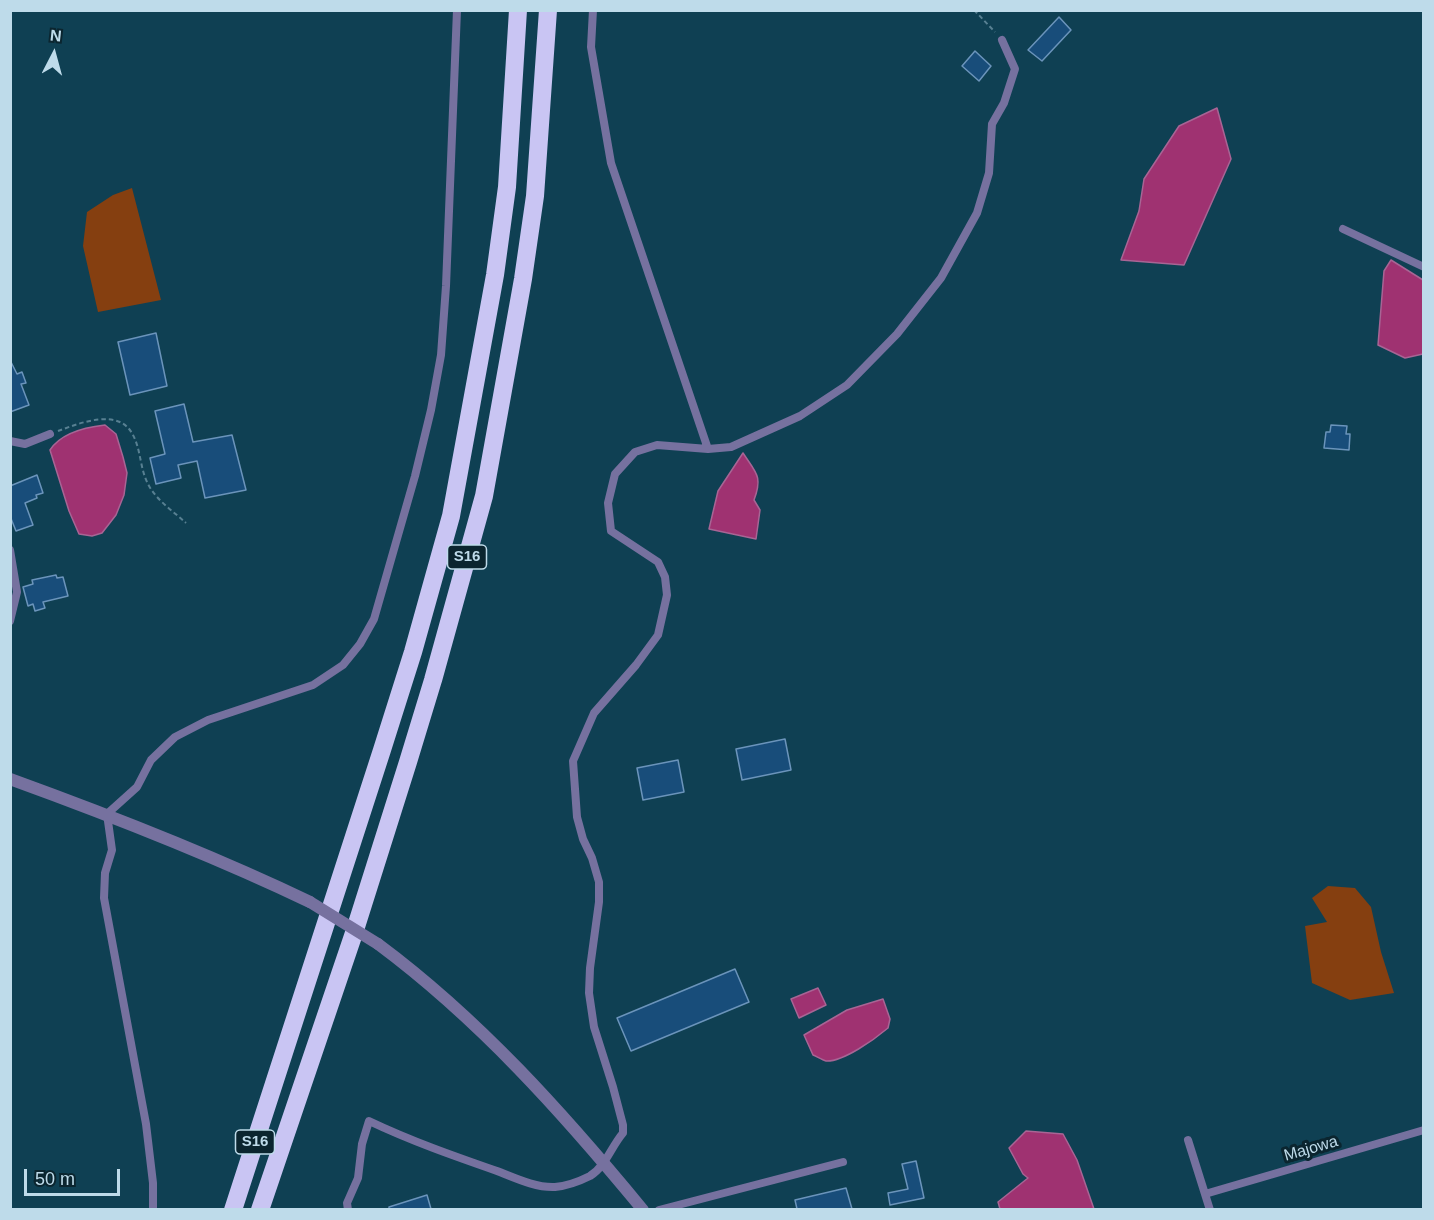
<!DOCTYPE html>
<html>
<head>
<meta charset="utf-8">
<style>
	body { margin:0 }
	#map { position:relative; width:1434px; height:1220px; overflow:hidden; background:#0f4053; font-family:Helvetica,sans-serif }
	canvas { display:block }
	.frame { position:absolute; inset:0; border:12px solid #bedbea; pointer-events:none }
	.north { position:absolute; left:24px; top:24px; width:60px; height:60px; -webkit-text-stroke:4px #0b252f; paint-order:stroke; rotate:6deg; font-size:16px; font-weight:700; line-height:24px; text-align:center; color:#bedbea }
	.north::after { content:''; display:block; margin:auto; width:21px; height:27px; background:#bedbea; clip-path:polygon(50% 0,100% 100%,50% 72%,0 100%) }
	.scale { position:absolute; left:24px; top:1169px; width:96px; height:27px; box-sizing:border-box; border:3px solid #bedbea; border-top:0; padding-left:8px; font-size:18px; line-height:21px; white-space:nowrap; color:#bedbea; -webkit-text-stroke:4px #0b252f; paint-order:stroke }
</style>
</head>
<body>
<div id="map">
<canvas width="1434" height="1220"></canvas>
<div class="frame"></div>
<div class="north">N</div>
<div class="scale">50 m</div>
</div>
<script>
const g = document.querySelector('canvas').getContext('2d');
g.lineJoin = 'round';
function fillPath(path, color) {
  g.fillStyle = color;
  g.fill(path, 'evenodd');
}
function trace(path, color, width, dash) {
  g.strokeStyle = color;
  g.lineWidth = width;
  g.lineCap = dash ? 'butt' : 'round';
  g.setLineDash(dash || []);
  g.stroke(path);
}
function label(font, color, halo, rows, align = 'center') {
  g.font = font + ' Helvetica,sans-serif';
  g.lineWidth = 6;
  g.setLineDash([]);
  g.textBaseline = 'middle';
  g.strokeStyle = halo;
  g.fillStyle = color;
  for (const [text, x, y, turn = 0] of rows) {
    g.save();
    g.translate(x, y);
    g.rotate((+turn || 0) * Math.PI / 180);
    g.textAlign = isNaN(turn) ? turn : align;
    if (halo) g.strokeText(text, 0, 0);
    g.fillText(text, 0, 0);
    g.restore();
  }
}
const green = new Path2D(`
	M132,188L161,300L98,312L83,246L87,212L113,195Z
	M1328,886L1355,888L1371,907L1381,952L1394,993L1350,1000L1312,983L1305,926L1327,922L1312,898Z`);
const water = new Path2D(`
	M1217,108L1231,159L1184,265L1121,260L1139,211L1144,179L1179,126Z
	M1391,260L1423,280V354L1405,358L1378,345L1384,271Z
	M105,425L116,434L123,457L127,473L124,495L116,515L102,533L92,536L79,534L69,511L50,450C61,433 87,427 105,425Z
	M743,453C756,473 763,476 754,500L760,510L756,539L709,529L718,491Z
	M818,988L826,1005L799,1018L791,999Z
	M883,999L890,1019L888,1028C875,1039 843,1062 826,1061C822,1060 816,1056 813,1055L804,1035L847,1010Z
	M1026,1131L1063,1134L1077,1160L1094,1209H1000L998,1202L1028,1178L1023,1174L1009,1148Z`);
const building = new Path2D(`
	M1059,17L1071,30L1042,61L1028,50Z
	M975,51L991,66L979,81L962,66Z
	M156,333L167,386L130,395L118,342Z
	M10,360L17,374L22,372L26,383L21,384L29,405L10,412Z
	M184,404L193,442L232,435L246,490L205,498L197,461L178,465L181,478L156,484L150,458L165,454L155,411Z
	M1331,425L1347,426L1346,434H1350L1349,450L1324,448L1326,432H1330Z
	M37,475L43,493L36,495L37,498L25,503L33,525L16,531L10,516V486Z
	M56,575L57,578L63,577L68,596L43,602L45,608L35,611L33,604L28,606L23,587L33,584L32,580Z
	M785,739L791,770L742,780L736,749Z
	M678,760L684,792L643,800L637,768Z
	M735,969L749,1002L631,1051L617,1018Z
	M916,1161L924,1198L890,1205L888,1193L908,1189L902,1164Z
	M846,1188L852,1209H797L795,1200Z
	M427,1195L431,1209H389V1207Z`);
const path = new Path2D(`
	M974,10L995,32
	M58,431C80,423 119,407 133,435C141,450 140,469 148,484C156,500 173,511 186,523`);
const service = new Path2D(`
	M593,10L591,47L611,163L708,449
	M1343,229L1424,267
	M10,441L25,444L50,434
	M10,550L17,592L10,621
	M1188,1140L1210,1210
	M1205,1194L1424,1130
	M153,1210V1183L146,1124L104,898L105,873L112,850L107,814L137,787L151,760L175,737L208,720L313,685L343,665L360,644L374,619L415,476L431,410L441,355L446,286L457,10
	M348,1210L347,1203L358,1178L362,1144L369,1121C411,1141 454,1156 497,1171C515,1178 536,1188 555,1187C566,1186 580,1181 590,1176C606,1166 611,1147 623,1133V1125L613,1087L594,1027L589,993L590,968L599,902V882L592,858L583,839L577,817L573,761L594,713L636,665L658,635L667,595L665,577L658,562L611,531L608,503L615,474L635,452L657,445L708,449L731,447L800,416L847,385L897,334L941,278L977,213L989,173L992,124L1004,103L1015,69L1002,40
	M659,1210L843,1162`);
const tertiary = new Path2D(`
	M10,779C112,816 212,855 310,902
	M378,944C479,1019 563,1113 643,1210`);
const motorway = new Path2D(`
	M233,1210L382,750L413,652L451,516L495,275L507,187L518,10
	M260,1210L354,933L408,762L433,680L484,496L523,279L535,196L548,10`);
const tertiaryBridge = new Path2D(`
	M310,902L378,944`);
const shields = [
	[467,557,39],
	[255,1142,39]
];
const shieldNames = [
	["S16",467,557],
	["S16",255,1142]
];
const streetNames = [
	["Majowa",1311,1149,-16]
];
fillPath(green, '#853f10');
fillPath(water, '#9f3271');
trace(water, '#a86595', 1.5);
fillPath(building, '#184d7a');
trace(building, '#6b94bb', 1.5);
trace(path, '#588092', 2, [4.5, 3]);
trace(service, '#76719f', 8);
trace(tertiary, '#76719f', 12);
trace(motorway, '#c9c5f3', 18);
trace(tertiaryBridge, '#76719f', 12);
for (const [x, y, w] of shields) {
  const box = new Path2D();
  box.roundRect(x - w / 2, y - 12, w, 24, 4.5);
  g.fillStyle = '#0b252f';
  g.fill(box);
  trace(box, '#bedbea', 1.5);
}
label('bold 15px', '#bedbea', null, shieldNames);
label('16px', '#bedbea', '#0b252f', streetNames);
</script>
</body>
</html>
